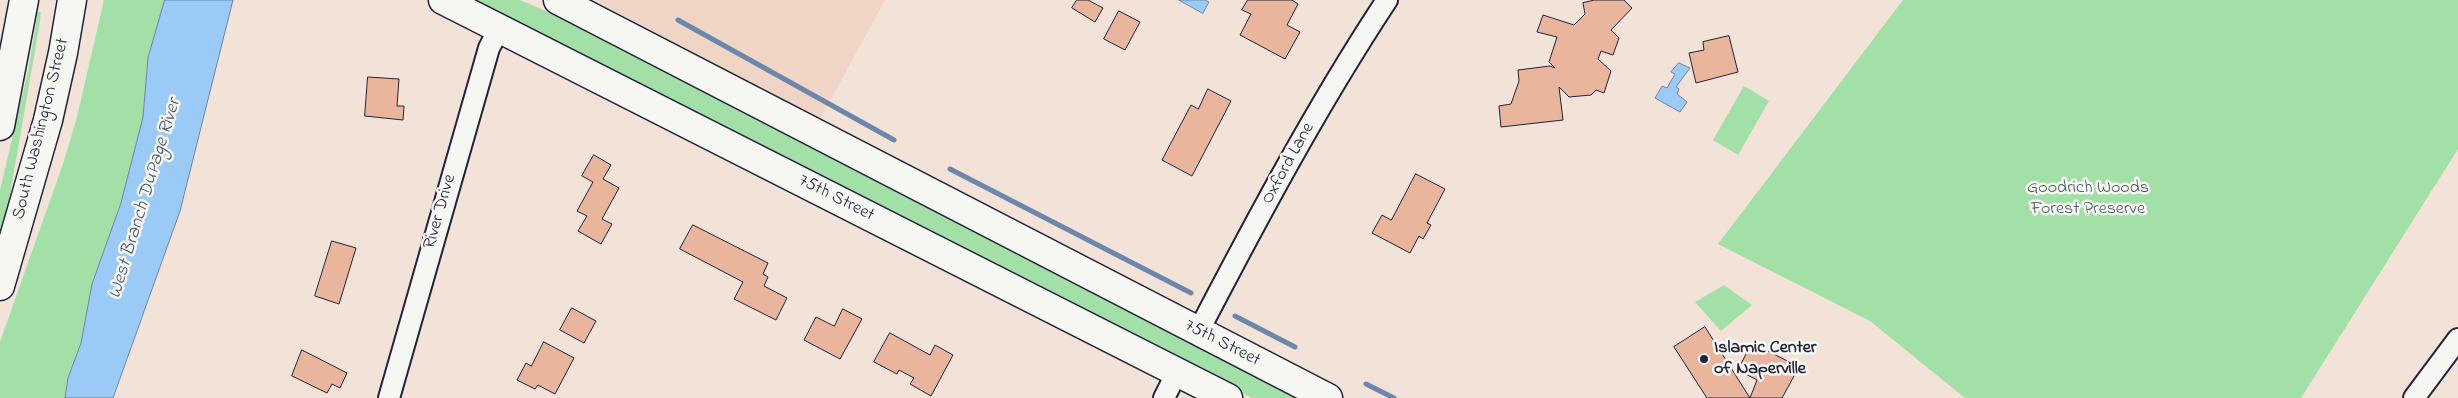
<!DOCTYPE html>
<html>
<head>
<meta charset="utf-8">
<style>
	body { margin:0 }
	canvas { display:block; background:#f2e2d8 }
</style>
</head>
<body>
<canvas width="2458" height="398"></canvas>
<script>
const g = document.querySelector('canvas').getContext('2d');
g.lineJoin = 'round';
function fillPath(path, color) {
  g.fillStyle = color;
  g.fill(path, 'evenodd');
}
function trace(path, color, width, dash) {
  g.strokeStyle = color;
  g.lineWidth = width;
  g.lineCap = dash ? 'butt' : 'round';
  g.setLineDash(dash || []);
  g.stroke(path);
}
function label(font, color, halo, rows, align = 'center') {
  g.font = font + ' "Indie Flower",sans-serif';
  g.lineWidth = 5;
  g.setLineDash([]);
  g.textBaseline = 'middle';
  g.strokeStyle = halo;
  g.fillStyle = color;
  for (const [text, x, y, turn = 0] of rows) {
    g.save();
    g.translate(x, y);
    g.rotate((+turn || 0) * Math.PI / 180);
    g.textAlign = isNaN(turn) ? turn : align;
    if (halo) g.strokeText(text, 0, 0);
    g.fillText(text, 0, 0);
    g.restore();
  }
}
const built = new Path2D(`
	M595,0H885L819,121Z`);
const green = new Path2D(`
	M104,0H205L91,398H0V342L64,161L77,117Z
	M476,0H520L564,19L1304,398H1252Z
	M1903,0H2458V149L2301,398H1965L1870,321L1718,244Z
	M38,12H41L39,28L0,252V190L28,71Z
	M1744,86L1769,101L1738,155L1713,140Z
	M1724,285L1752,305L1721,331L1695,302Z`);
const water = new Path2D(`
	M165,0H233L180,211L113,398H65L68,378L81,343L92,284L121,203L143,117L148,58Z
	M1179,0H1205L1209,2L1203,13Z
	M1679,63L1690,68L1676,87L1679,89L1677,94L1687,102L1680,112L1655,98L1662,86L1667,88L1675,74L1671,72Z`);
const stream = new Path2D(`
	M678,20L894,140
	M950,169L1191,293
	M1235,316L1295,347
	M1366,384L1394,398`);
const building = new Path2D(`
	M1077,0H1088L1103,8L1095,22L1072,8Z
	M1248,0H1292L1298,4L1287,25L1300,32L1285,59L1240,35L1251,14L1242,10Z
	M1595,0H1624L1632,8L1611,30L1619,38L1613,55L1601,51L1598,59L1611,71L1604,93L1596,90L1591,95L1569,97L1559,87L1563,120L1501,127L1499,106L1511,104L1519,81L1518,70L1550,66L1555,68L1549,62L1557,37L1537,32L1543,15L1574,25L1585,14L1583,3Z
	M1119,11L1140,22L1125,50L1104,39Z
	M1729,36L1738,72L1696,83L1689,53L1704,50L1703,42Z
	M368,77L399,79L397,106H404L403,120L365,116Z
	M1208,89L1231,101L1192,176L1162,160L1191,105L1198,109Z
	M594,155L611,165L603,179L619,188L602,219L612,224L601,244L578,231L587,216L577,211L593,182L582,176Z
	M1416,174L1445,189L1427,223L1431,225L1423,239L1419,236L1410,253L1372,233L1382,215L1391,220Z
	M693,225L768,263L763,274L768,277L764,286L787,298L776,320L734,299L743,282L680,249Z
	M332,241L356,248L339,304L315,296Z
	M572,308L596,321L584,343L560,330Z
	M843,309L862,319L840,359L804,340L816,317L834,326Z
	M1705,327L1750,398L1757,380L1744,373L1746,369L1740,366L1748,350L1754,353L1758,346L1799,367L1782,398H1707L1674,347Z
	M890,333L930,355L935,345L953,355L931,396L910,384L914,378L899,370L897,374L874,362Z
	M544,342L574,358L555,394L538,385L535,389L517,380L526,363L531,366Z
	M302,350L347,373L340,388L332,384L327,393L292,376Z`);
const minor = new Path2D(`
	M1198,332C1257,219 1317,106 1387,0
	M389,398L489,48L499,29
	M1164,398L1177,372
	M2414,398L2458,339`);
const secondary = new Path2D(`
	M443,0L1228,398
	M558,0L1328,398
	M0,126L24,0
	M0,286L48,120L63,53L72,0`);
const markers = [
	[1704,359,5,"#22223b"]
];
const streetNames = [
	["South Washington Street",42,129,-76],
	["Oxford Lane",1289,164,-61],
	["75th Street",836,199,27],
	["River Drive",441,212,-74],
	["75th Street",1222,344,27]
];
const parkNames = [
	["Goodrich Woods",2088,189],
	["Forest Preserve",2088,210]
];
const poiNames = [
	["Islamic Center",1714,349],
	["of Naperville",1714,370]
];
const waterNames = [
	["West Branch DuPage River",146,199,-73]
];
fillPath(built, '#f0d4c6');
fillPath(green, '#a2e0a8');
fillPath(water, '#9bcaf6');
trace(water, '#6b87ab', 1);
trace(stream, '#6b87ab', 5);
fillPath(building, '#eab59d');
trace(building, '#22223b', 1);
trace(minor, '#22223b', 24);
trace(secondary, '#22223b', 31);
trace(minor, '#f6f6f2', 20);
trace(secondary, '#f6f6f2', 28);
for (const [x, y, r, color] of markers) {
  const dot = new Path2D();
  dot.arc(x, y, r, 0, 2 * Math.PI);
  g.fillStyle = color;
  g.fill(dot);
  trace(dot, '#f6f6f2', 2);
}
label('18px', '#22223b', '#f6f6f2', streetNames);
label('18px', '#485b5c', '#f6f6f2', parkNames);
label('bold 18px', '#22223b', '#f6f6f2', poiNames, 'left');
label('italic 19px', '#465473', '#f6f6f2', waterNames);
</script>
</body>
</html>
